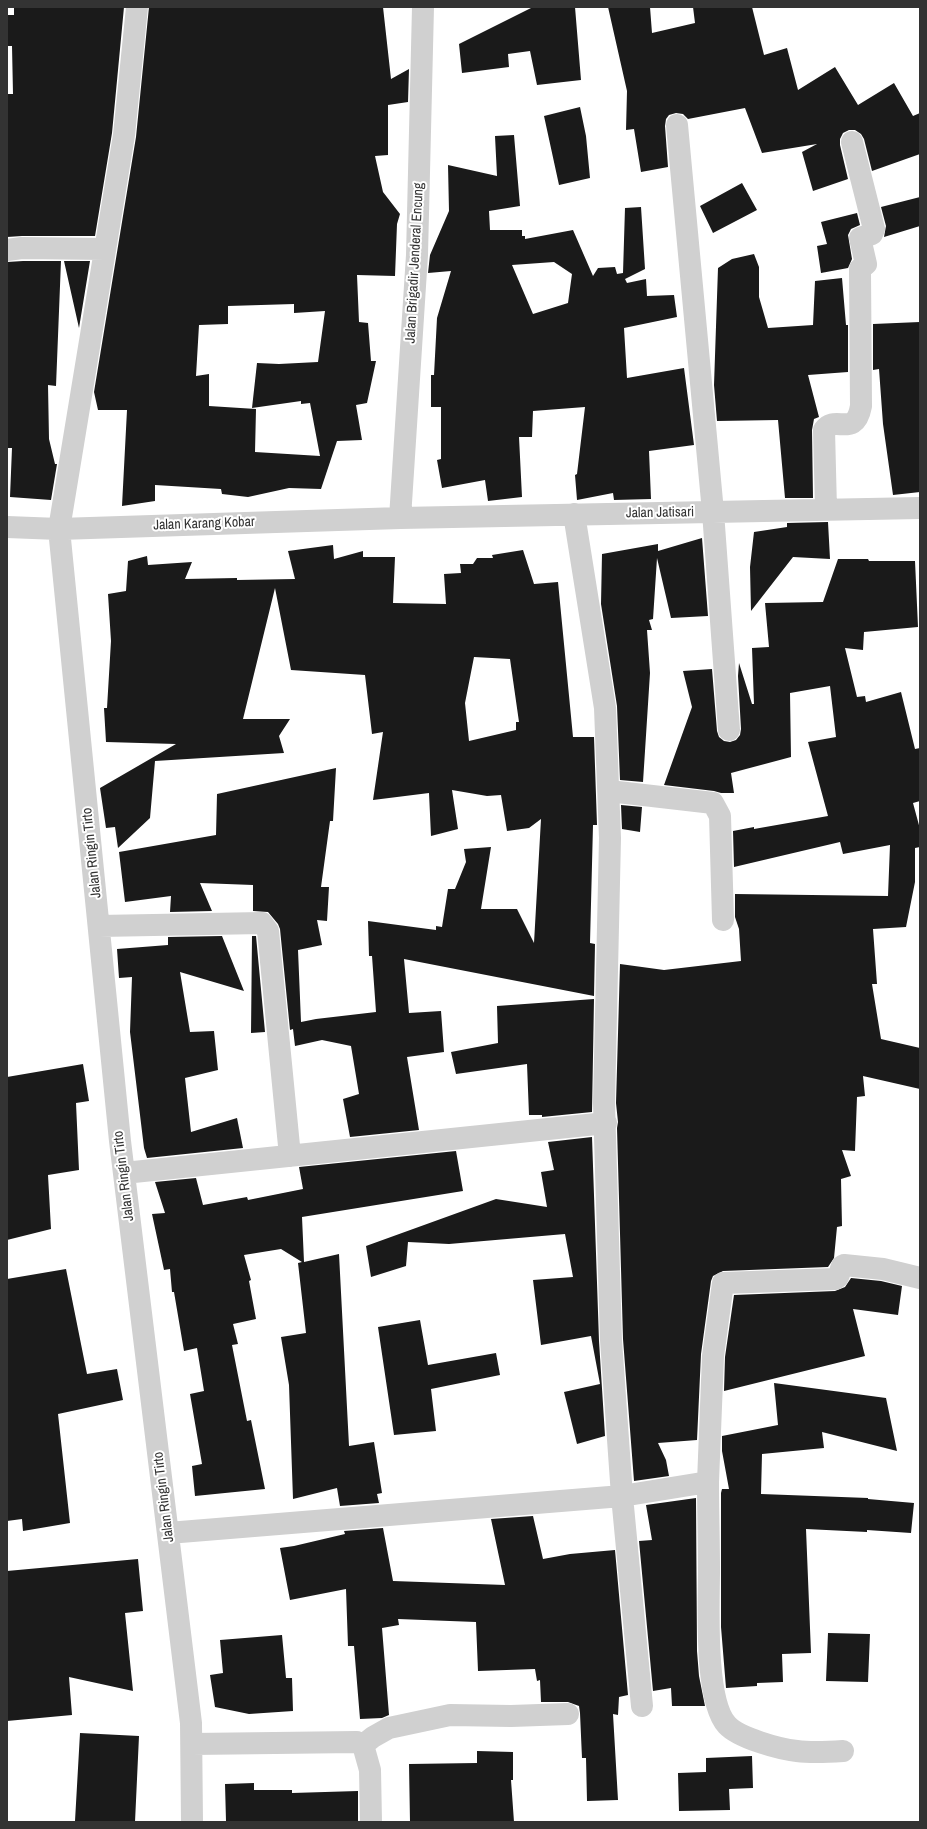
<!DOCTYPE html>
<html>
<head>
<meta charset="utf-8">
<style>
	body { margin:0 }
	#map { position:relative; width:927px; height:1829px; overflow:hidden; background:#fff; font-family:"Archivo Narrow",sans-serif }
	canvas { display:block }
	.frame { position:absolute; inset:0; border:8px solid #333; pointer-events:none }
</style>
</head>
<body>
<div id="map">
<canvas width="927" height="1829"></canvas>
<div class="frame"></div>
</div>
<script>
const g = document.querySelector('canvas').getContext('2d');
g.lineJoin = 'round';
function fillPath(path, color) {
  g.fillStyle = color;
  g.fill(path, 'evenodd');
}
function trace(path, color, width, dash) {
  g.strokeStyle = color;
  g.lineWidth = width;
  g.lineCap = dash ? 'butt' : 'round';
  g.setLineDash(dash || []);
  g.stroke(path);
}
function label(font, color, halo, rows, align = 'center') {
  g.font = font + ' "Archivo Narrow",sans-serif';
  g.lineWidth = 4;
  g.setLineDash([]);
  g.textBaseline = 'middle';
  g.strokeStyle = halo;
  g.fillStyle = color;
  for (const [text, x, y, turn = 0] of rows) {
    g.save();
    g.translate(x, y);
    g.rotate((+turn || 0) * Math.PI / 180);
    g.textAlign = isNaN(turn) ? turn : align;
    if (halo) g.strokeText(text, 0, 0);
    g.fillText(text, 0, 0);
    g.restore();
  }
}
const building = new Path2D(`
	M14,7H124L112,133L95,236H22L7,237V94H13L12,46H7V15H14Z
	M149,7H383L391,79L409,69L408,102L388,105V155L375,156L383,192L400,214L397,224L395,276L357,275L359,322L368,323L371,361H376L367,403L356,405L362,440L337,441L321,489L289,488L248,497L222,494L221,489L155,485V501L122,506L127,410H98L94,392L136,137ZM294,304V313L325,311L318,362L279,364L257,363L252,408L301,401V404L310,403L320,456L255,452L256,409L209,406V374L196,376L199,325L228,324V306Z
	M533,7H575L581,80L537,85L530,51L508,54L509,67L462,73L459,44Z
	M608,7H650L652,33L695,23L693,7H752L764,55L787,48L798,90L835,67L858,105L894,83L913,116L920,113V154L872,171L864,139L861,134L855,130H849L843,133L840,139V145L848,179L813,191L802,152L817,144L762,153L745,108L688,119L683,114L676,113L669,115L666,119L665,126L668,167L641,172L634,129L626,130L627,91Z
	M580,107L586,136L590,178L559,185L544,116Z
	M514,135L520,206L489,211L490,230H522V236H525V239L573,230L593,276L598,268L615,267L617,274L623,273L625,208L641,207L645,269L625,279L627,283L646,279L647,296L674,295L677,317L624,328L627,378L684,368L694,445L649,451L651,499L614,500L613,493L577,500L575,475L577,474L585,407L533,411L532,437H519L522,497L488,501L485,480L442,488L437,460L441,459V407H431V375H434L437,318L451,271L428,273L430,255L449,211L448,165L497,176L495,136ZM554,262L572,274L568,303L533,314L512,265Z
	M742,183L757,210L713,233L700,206Z
	M920,197V226L884,237L886,226L881,207Z
	M857,213L860,225L851,229L848,235L852,259L848,268L821,273L817,246L827,244L821,222Z
	M754,254L759,267V297L768,328L813,325L815,281L842,278L846,325H848V372L808,375L819,417L814,419L812,430L813,498H785L778,420L717,421L714,385L718,268L732,259Z
	M23,261H90L79,328L64,261H61L56,386L48,385L49,439L55,464H57L51,500L10,497L12,448H7V262Z
	M920,322V492L893,495L883,424L879,369L873,370V324Z
	M828,522L830,559L793,557L751,611L750,567L754,532L787,527V523Z
	M702,538L708,616L671,618L657,558L653,619L649,620L652,630H647L650,673L643,782L620,780L617,706L601,604L602,554L658,544V551Z
	M333,545L334,559L363,551V557H395L393,603L446,604L444,574L461,573L460,564H473L477,558H493L492,555L523,550L534,584L558,582L573,737H594L597,825H593L590,943L595,944L594,996L404,959L409,1013L441,1011L444,1052L407,1057L419,1130L350,1137L343,1099L359,1094L351,1046L322,1040L295,1046L293,1029L290,1030L280,929L278,924L268,912L253,911V885L200,883L212,911L170,912L171,896L125,902L119,852L216,835L217,794L336,768L333,821H330L321,887H329L327,921L317,920L322,945L298,950L301,1022L316,1019L376,1012L372,956H369L368,921L436,930V926L442,927L448,889H455L466,862L464,849L491,847L481,909H517L534,943L541,819L529,828L507,831L501,795L487,796L452,790L458,829L431,836L429,793L373,800L383,732L372,734L365,675L291,670L275,588L243,719H290L279,736L284,753L155,761L150,818L118,848L115,827L106,828L100,788L176,744L106,742L104,708H107L111,641L108,594L126,591L128,561L147,556L148,565L192,562L185,579L237,578V580L295,579L288,551ZM474,657L510,659L519,722H516V730L469,741L465,703Z
	M838,559H868L869,561H915L918,627L864,632L863,650L845,648L857,697L865,696L866,702L901,692L915,749L920,748V801L913,803L920,829V847L915,848V882L906,927L873,929L877,984H872L881,1039L920,1048V1089L863,1076L865,1096L857,1097L855,1151L842,1150L851,1176L841,1179L842,1226L837,1227L834,1258L828,1267L723,1271L713,1276L711,1281L701,1354L697,1440L658,1443L666,1460L669,1476L634,1481L623,1339L617,1128L618,1122L616,1103L620,964L664,970L741,961L739,929L735,917V894L888,896L890,845L843,854L840,842L734,867L733,831L754,827V829L828,816L808,742L836,737L830,686L790,693L791,757L731,773L734,793H721L714,791L664,785L692,707L683,671L712,669L717,731L719,737L724,741L730,742L736,740L740,735L741,729L738,676L739,663L752,704H754L752,648L769,647L765,603L823,602Z
	M621,805L642,807L640,832L622,829Z
	M222,936L244,991L180,972L190,1032L214,1031L218,1070L185,1078L191,1132L237,1118L243,1148L147,1158L144,1148L130,1032L132,977L119,978L117,949L168,945V937Z
	M252,936H256L265,1032L251,1033Z
	M594,999L592,1112L542,1117V1115H529L527,1064L456,1074L451,1052L498,1043L497,1006Z
	M83,1064L89,1101L76,1103L79,1170L48,1175L51,1229L7,1240V1077Z
	M592,1137L599,1341L605,1436L577,1444L564,1392L600,1384L591,1336L541,1345L533,1280L573,1277L565,1234L449,1244L408,1242L406,1266L371,1277L366,1246L496,1199L547,1207L541,1172L554,1170L548,1142Z
	M456,1151L463,1191L302,1217L304,1262L339,1254L349,1446L374,1442L382,1493L377,1494L379,1503L340,1506L337,1488L293,1499L289,1385L281,1337L306,1333L298,1263L302,1262L281,1249L244,1255L251,1280L249,1281L256,1319L233,1324L238,1344L232,1345L247,1421L251,1420L265,1489L195,1496L192,1466L202,1464L190,1394L204,1391L197,1348L184,1351L174,1292H172L170,1269L164,1270L152,1214L165,1213L155,1182L196,1178L203,1205L247,1197L248,1200L303,1189L299,1167Z
	M66,1269L87,1374L117,1369L123,1400L58,1414L70,1523L23,1531L22,1519L7,1521V1279Z
	M851,1278L881,1281L902,1286L898,1315L853,1309L865,1356L724,1391L725,1357L734,1295L835,1291L845,1287Z
	M420,1320L428,1365L496,1353L500,1375L431,1389L436,1431L394,1435L378,1327Z
	M774,1383L886,1398L897,1451L822,1432L824,1448L762,1454L761,1494L868,1498V1499L914,1503L911,1533L867,1530V1532L806,1529L811,1653L782,1654L783,1682L757,1683V1686L726,1688L721,1627V1493L722,1489H729L722,1451V1436L778,1425Z
	M696,1498L697,1651L699,1676L705,1706H672L671,1688L653,1691L639,1541L652,1540L646,1505Z
	M533,1516L543,1559L570,1554L615,1550L628,1695L619,1697L618,1715L613,1714L618,1800L587,1801L586,1758H582L580,1713L579,1706L568,1702H541L540,1680L537,1681L535,1669L478,1671L476,1622L398,1619L399,1625L382,1628L389,1715L382,1718L360,1719L354,1646H348L346,1589L290,1600L280,1548L294,1546L345,1534L344,1531L383,1528L393,1581L505,1585L491,1519Z
	M138,1559L143,1611L125,1613L133,1691L69,1677L72,1715L7,1721V1571Z
	M828,1633L870,1634L868,1682L826,1681Z
	M282,1635L286,1678H292L293,1711L249,1714L215,1707L210,1675L223,1673L220,1640Z
	M80,1733L139,1736L135,1822L75,1821Z
	M477,1751L513,1752V1780H511L514,1822H410L409,1764L477,1763Z
	M752,1756L753,1788L729,1789L730,1810L679,1811L678,1773L706,1772V1758Z
	M254,1783V1790H292V1793L358,1791V1822L226,1821L225,1784Z`);
const minor = new Path2D(`
	M137,7L124,135L59,529L120,1141L191,1723L192,1822
	M677,125L713,512L729,730
	M7,250L22,248L105,249
	M826,509L824,430C835,414 855,439 861,406L860,272V269L866,264L860,238L872,234L874,229L852,142
	M574,514L605,708L610,838L604,1103L611,1340L622,1496L642,1706
	M400,518L417,255L423,7
	M7,527L59,529L400,518L920,508
	M609,791L713,803L720,816L723,920
	M99,926L262,923L268,931L290,1156
	M124,1173L606,1123
	M708,1482C708,1511 709,1541 709,1570C709,1604 704,1700 727,1725C739,1738 779,1749 797,1751C812,1753 828,1752 843,1751
	M168,1533L622,1496L708,1482L713,1356L723,1283L835,1279L838,1277L842,1266L844,1265L883,1269L920,1278
	M192,1744L357,1742L363,1745L370,1770L371,1822
	M363,1745L373,1737L389,1728L450,1715L511,1716L568,1714`);
const streetNames = [
	["Jalan Brigadir Jenderal Encung",415,263,-87],
	["Jalan Jatisari",660,513,-1],
	["Jalan Karang Kobar",204,524,-2],
	["Jalan Ringin Tirto",92,853,-96],
	["Jalan Ringin Tirto",124,1176,-97],
	["Jalan Ringin Tirto",164,1497,-97]
];
fillPath(building, '#1a1a1a');
trace(minor, '#d0d0d0', 22);
label('14px', '#333', '#fff', streetNames);
</script>
</body>
</html>
